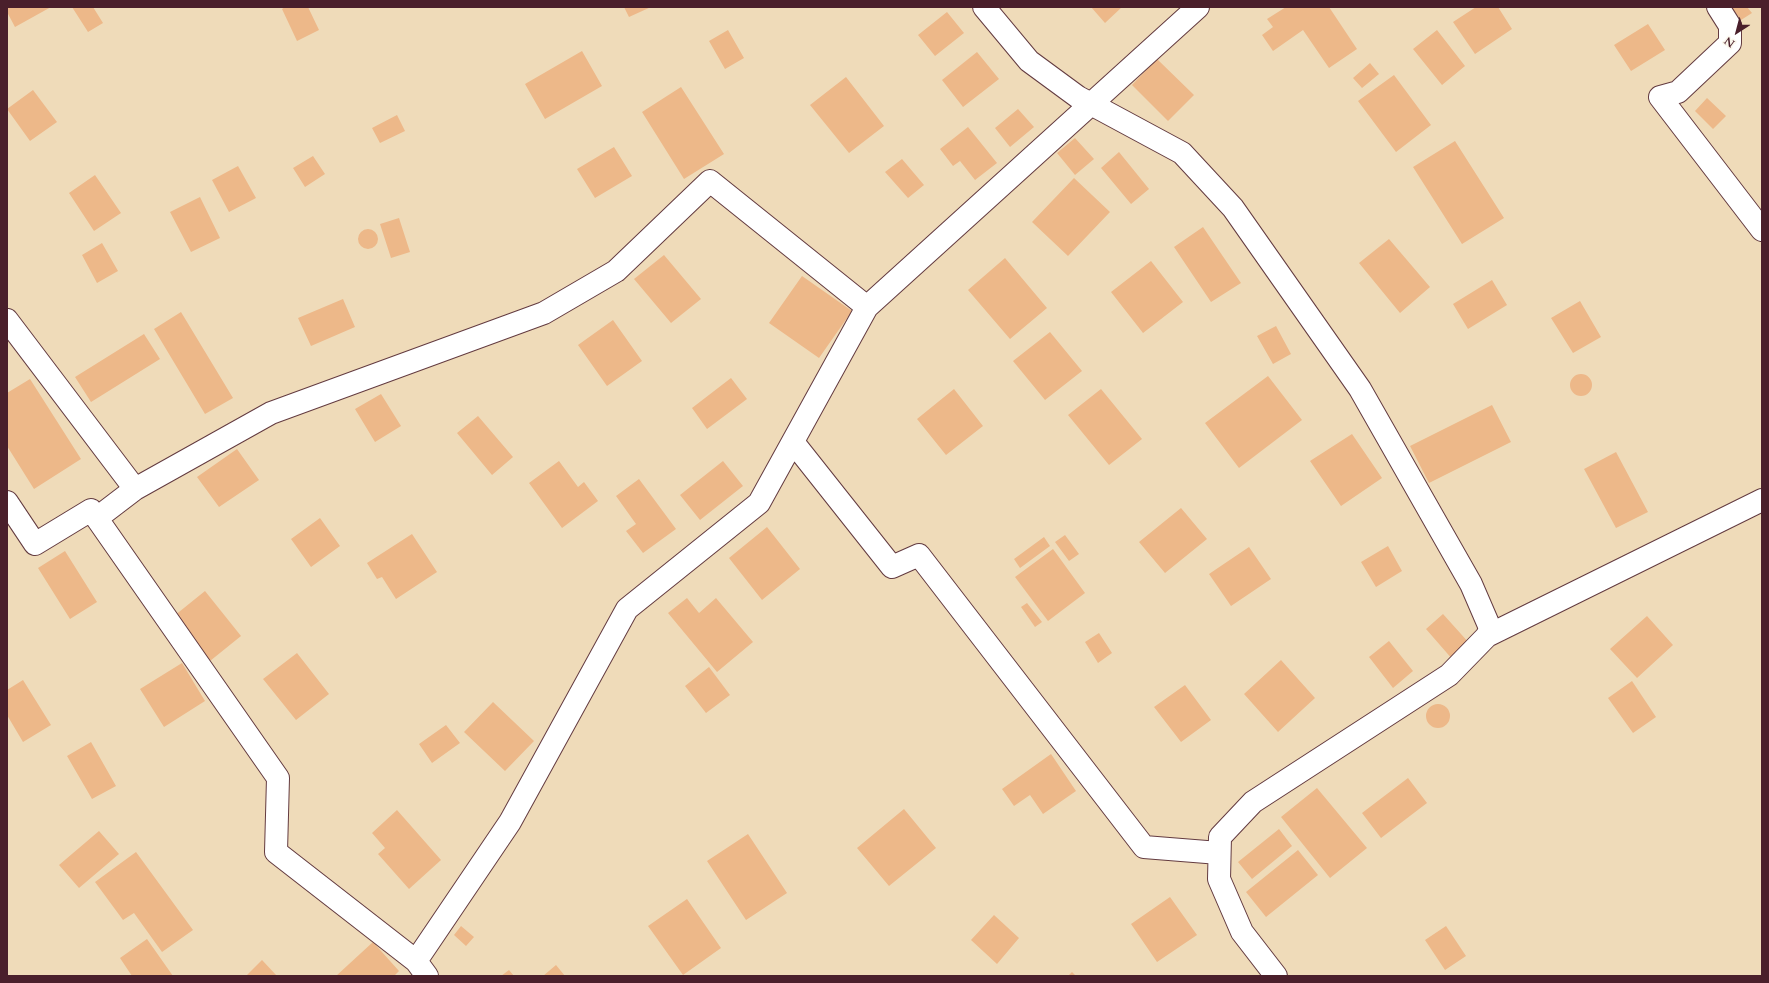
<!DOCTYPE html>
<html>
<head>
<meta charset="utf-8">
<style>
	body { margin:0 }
	#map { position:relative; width:1769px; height:983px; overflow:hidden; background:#efdbb9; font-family:Cardo,serif }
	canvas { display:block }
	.frame { position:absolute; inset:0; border:8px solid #4a1f2b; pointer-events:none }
	.north { position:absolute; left:1717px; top:12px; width:40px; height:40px; -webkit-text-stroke:3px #fbf7ec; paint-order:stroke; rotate:216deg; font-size:11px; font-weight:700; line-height:16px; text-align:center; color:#4a1f2b }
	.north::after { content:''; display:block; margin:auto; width:14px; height:18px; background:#4a1f2b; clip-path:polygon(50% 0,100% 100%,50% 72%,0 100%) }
</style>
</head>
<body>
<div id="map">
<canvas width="1769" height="983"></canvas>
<div class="frame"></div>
<div class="north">N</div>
</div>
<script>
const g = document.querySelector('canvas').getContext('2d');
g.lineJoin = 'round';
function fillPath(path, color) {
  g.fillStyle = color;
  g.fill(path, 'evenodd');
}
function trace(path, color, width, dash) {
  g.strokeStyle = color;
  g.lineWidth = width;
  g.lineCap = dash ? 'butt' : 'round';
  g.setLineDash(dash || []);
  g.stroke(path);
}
const building = new Path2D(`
	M7,7H51L15,27L7,12Z
	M72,7H93L103,23L88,32Z
	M285,7H308L319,30L297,41L282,9Z
	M624,7H651L629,17Z
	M1091,7H1122L1105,23Z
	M1286,7H1329L1357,49L1329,68L1303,30L1273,51L1262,35L1273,27L1267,19Z
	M1476,7H1498L1512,29L1475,54L1453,22Z
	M1734,7H1747L1752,13L1741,20L1732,8Z
	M947,12L964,33L935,56L918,35Z
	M1648,24L1665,50L1631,71L1614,45Z
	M728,30L744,58L725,69L709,41Z
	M1437,30L1465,66L1442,85L1413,49Z
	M582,51L602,86L545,119L525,84Z
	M977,52L999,79L963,107L942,80Z
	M1157,59L1194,95L1168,121L1132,85Z
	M1370,63L1379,74L1362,88L1353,78Z
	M1394,75L1431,125L1396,152L1358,101Z
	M846,77L884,126L849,153L810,105Z
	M681,87L724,154L684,179L642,112Z
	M33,90L57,122L30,141L7,109Z
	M1707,98L1726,116L1713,129L1695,111Z
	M1018,109L1034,127L1010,147L995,128Z
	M397,115L405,131L380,143L372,128Z
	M968,127L997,163L975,180L960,161L953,166L940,149Z
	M1075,138L1094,159L1075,175L1057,153Z
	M1455,141L1504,218L1462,244L1413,167Z
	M614,147L632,176L595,198L577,169Z
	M1119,152L1149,189L1131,204L1101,168Z
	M313,156L325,174L305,187L293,168Z
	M902,159L924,185L908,198L885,172Z
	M238,166L256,198L229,212L212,180Z
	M95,175L121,213L94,231L69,193Z
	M1074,178L1110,212L1068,256L1032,222Z
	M200,197L220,238L191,252L170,212Z
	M399,218L410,252L391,258L380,224Z
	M1203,227L1241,283L1211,302L1174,247Z
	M358 239a10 10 0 1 1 20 0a10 10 0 1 1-20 0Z
	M1389,239L1430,287L1400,313L1359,263Z
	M102,243L118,271L97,283L82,255Z
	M664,255L701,299L671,323L634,279Z
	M1005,258L1047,308L1010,339L968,290Z
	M1151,261L1183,302L1143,333L1111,292Z
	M802,276L852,311L819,358L769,323Z
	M1492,280L1507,305L1468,329L1453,304Z
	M343,299L355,327L311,346L298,318Z
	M1580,301L1601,337L1573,353L1551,318Z
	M181,312L233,398L205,414L154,329Z
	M613,320L642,361L607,386L578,345Z
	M1276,326L1291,354L1273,364L1257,336Z
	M1050,332L1082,371L1045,400L1013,361Z
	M144,334L160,359L91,402L75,377Z
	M1570 385a11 11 0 1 1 22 0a11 11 0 1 1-22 0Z
	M1268,376L1302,420L1239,468L1205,423Z
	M731,378L747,399L707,429L692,408Z
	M30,379L81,459L34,489L7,446V393Z
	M954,389L983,426L946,455L917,419Z
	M1101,389L1142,439L1109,465L1068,415Z
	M381,394L401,426L375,442L355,409Z
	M1492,405L1511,442L1429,483L1410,446Z
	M478,416L513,457L492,475L457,433Z
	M1352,434L1382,478L1341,506L1310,461Z
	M237,449L259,480L219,507L197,477Z
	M1616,452L1648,512L1616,528L1584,469Z
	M559,461L578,487L584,482L598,501L562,528L529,483Z
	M723,461L743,486L700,520L680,495Z
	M639,479L676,529L643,553L626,531L636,524L616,496Z
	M1181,508L1207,539L1165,573L1139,542Z
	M320,518L340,546L311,567L291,539Z
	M767,527L800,569L762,600L729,558Z
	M412,534L437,572L396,599L382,577L377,579L367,563Z
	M1065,535L1079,554L1069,561L1055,542Z
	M1044,537L1050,546L1020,568L1014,559Z
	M1388,546L1402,571L1376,587L1361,562Z
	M1249,547L1271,579L1231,606L1209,574Z
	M1053,549L1085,593L1048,621L1015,577Z
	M65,551L97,602L70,619L38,568Z
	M205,591L241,636L210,661L174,616Z
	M687,598L699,613L716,598L753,642L717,672L668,613Z
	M1027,603L1042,622L1035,627L1021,607Z
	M1443,614L1470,644L1453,660L1426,629Z
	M1647,616L1673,645L1637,678L1610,649Z
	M1099,633L1112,653L1098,663L1085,642Z
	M1389,641L1413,671L1393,688L1369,657Z
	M297,653L329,694L296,720L263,679Z
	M1281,660L1315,698L1278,732L1244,694Z
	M182,663L205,701L164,727L140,689Z
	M709,667L730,695L706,713L685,686Z
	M23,680L51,725L23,742L7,715V690Z
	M1632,681L1656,717L1633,733L1608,698Z
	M1185,685L1211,720L1181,742L1154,707Z
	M493,702L534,741L505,771L464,732Z
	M1426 716a12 12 0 1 1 24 0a12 12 0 1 1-24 0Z
	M446,725L460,743L432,763L419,744Z
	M91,742L116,786L92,799L67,756Z
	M1051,754L1076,791L1043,814L1030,795L1014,806L1002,789Z
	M1408,778L1427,803L1381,838L1362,813Z
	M1317,788L1367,848L1330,878L1281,817Z
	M904,809L936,848L889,886L857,848Z
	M397,810L441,860L409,889L378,854L385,848L372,833Z
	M1279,829L1292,846L1252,879L1238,862Z
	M99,831L119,854L79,888L59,865Z
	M748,834L787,893L746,920L707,861Z
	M1298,850L1318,875L1266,917L1246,892Z
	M136,852L193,930L162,952L134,913L123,920L95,882Z
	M1170,897L1197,935L1157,962L1131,924Z
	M687,899L721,948L683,975L648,926Z
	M994,915L1019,938L997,964L971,940Z
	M461,926L474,937L466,946L454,935Z
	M1446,926L1466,956L1445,970L1425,940Z
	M147,939L173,976H132L120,958Z
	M373,942L399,971L394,976H336Z
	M262,960L277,976H246Z
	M556,965L565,976H543Z
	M509,970L514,976H501Z
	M1072,972L1076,976H1068Z`);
const minor = new Path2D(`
	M984,7L1029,61L1078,97L1182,153L1233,208L1360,389L1471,584L1490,628L1487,636L1449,675L1253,802L1220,837L1219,879L1242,932L1276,976
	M1718,7L1730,26V43L1678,92L1660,97L1762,230
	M7,320L135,489
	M793,442L892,567L919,555L1144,847L1219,853
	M7,502L35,544L91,510L278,778L276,852L416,961L427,976
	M97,518L135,489L271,413L544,313L616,271L710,181L867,307
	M1487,636L1762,500
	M416,961L510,822L627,609L759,503L867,307L1198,7`);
fillPath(building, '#edb889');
trace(minor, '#633b40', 24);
trace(minor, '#fff', 22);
</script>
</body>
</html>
